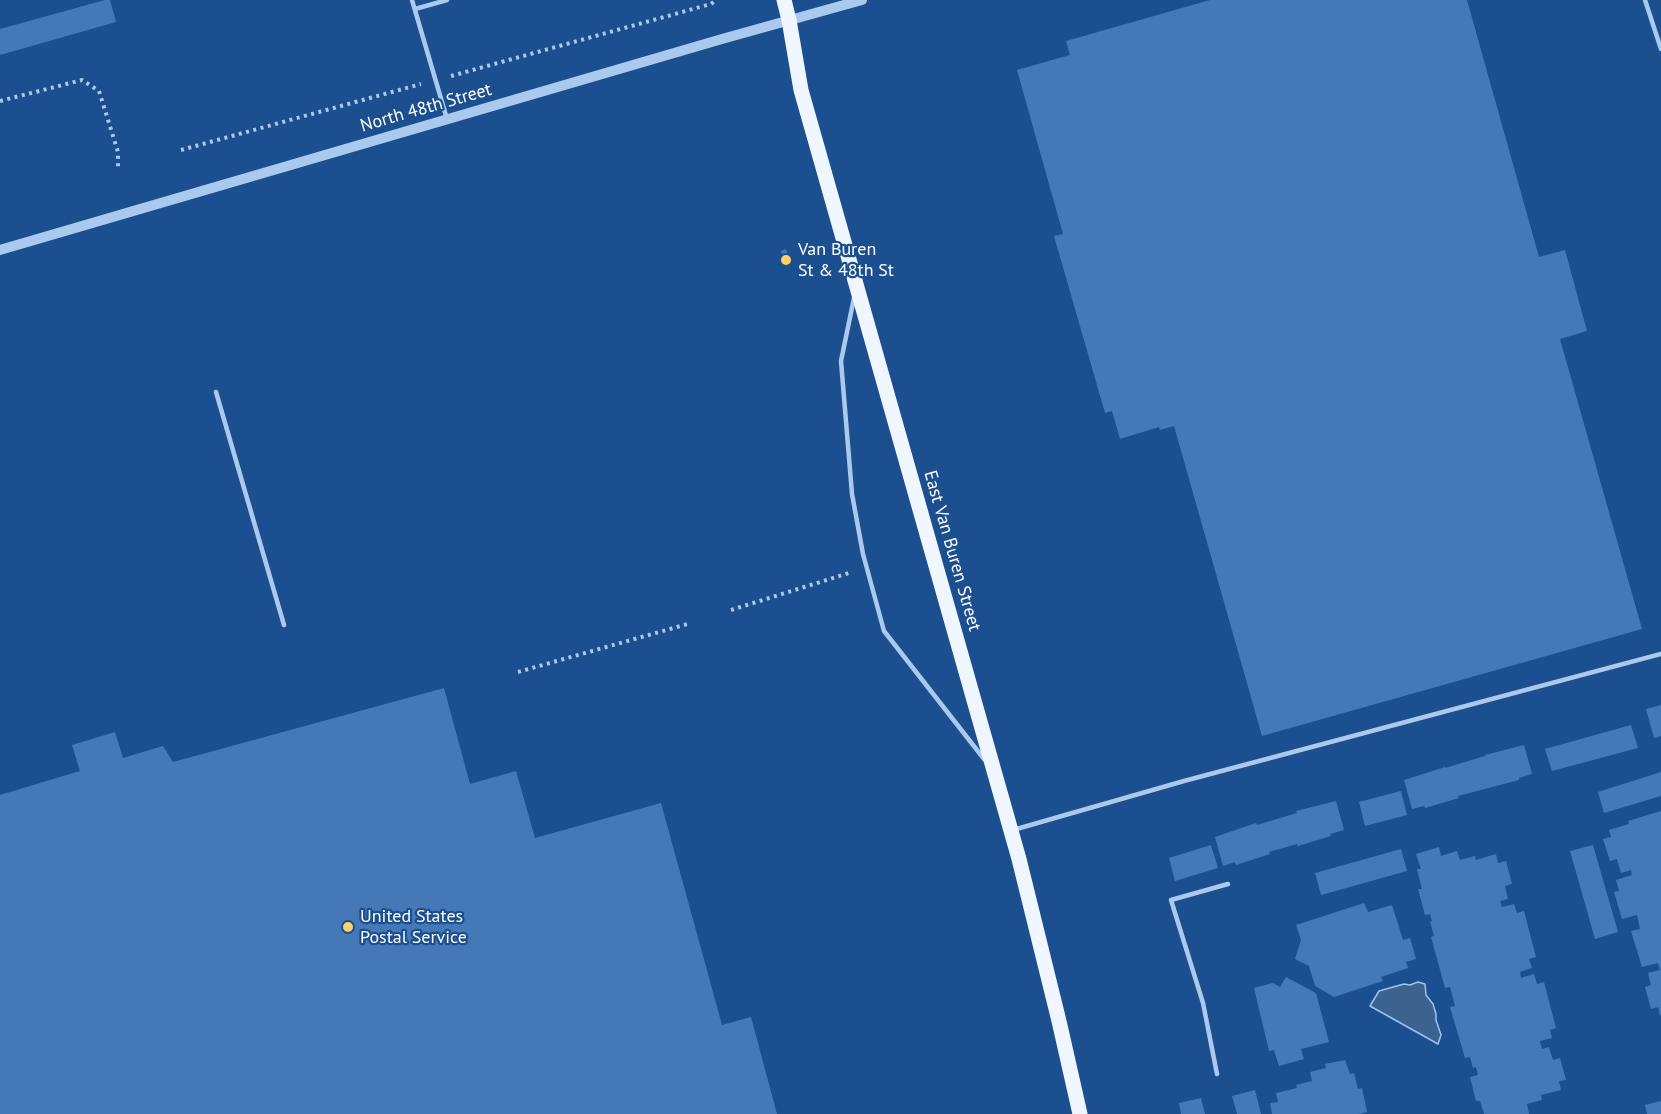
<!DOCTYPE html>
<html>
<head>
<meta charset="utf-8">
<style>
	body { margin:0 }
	canvas { display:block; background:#1b4f8f }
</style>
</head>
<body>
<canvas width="1661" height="1114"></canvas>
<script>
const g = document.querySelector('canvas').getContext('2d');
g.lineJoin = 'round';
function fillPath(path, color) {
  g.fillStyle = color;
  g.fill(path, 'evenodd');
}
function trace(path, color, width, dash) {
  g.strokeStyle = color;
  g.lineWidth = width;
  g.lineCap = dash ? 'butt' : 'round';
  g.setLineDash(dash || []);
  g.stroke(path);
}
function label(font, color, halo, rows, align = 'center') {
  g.font = font + ' "PT Sans",sans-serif';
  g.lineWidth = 4.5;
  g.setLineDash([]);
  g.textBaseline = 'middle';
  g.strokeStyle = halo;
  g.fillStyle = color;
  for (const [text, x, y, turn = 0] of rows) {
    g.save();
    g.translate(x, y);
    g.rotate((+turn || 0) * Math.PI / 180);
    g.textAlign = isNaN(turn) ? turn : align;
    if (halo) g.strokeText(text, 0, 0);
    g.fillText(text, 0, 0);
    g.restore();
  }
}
const water = new Path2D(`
	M1418,982L1425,984L1426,995L1433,1004L1436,1014V1020L1441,1035L1438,1044L1370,1006L1379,991L1404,984L1410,985Z`);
const building = new Path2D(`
	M105,0H110L116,22L0,55V29Z
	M1210,0H1467L1539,257L1565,250L1587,331L1560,339L1642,629L1262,736L1174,426L1160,430L1159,427L1120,439L1112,411L1105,413L1054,236L1063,234L1017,70L1070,55L1066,41Z
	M786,249L791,265L786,267L781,251Z
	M444,688L470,784L516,771L535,838L661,803L722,1025L751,1017L777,1114H0V795L80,771L72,745L115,732L123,758L163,746L173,762Z
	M1661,705V736L1654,738L1646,709Z
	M1631,725L1638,748L1552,771L1545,749Z
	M1524,745L1532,774L1519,778V780L1458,796L1459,798L1425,808L1424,806L1412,809L1404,780L1445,767V768L1485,756V755Z
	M1661,772V796L1604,813L1598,792Z
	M1401,791L1407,815L1365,826L1359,802Z
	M1336,801L1344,830L1330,834L1331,836L1298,846L1297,844L1269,852L1270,854L1236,865L1235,862L1223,866L1215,837L1256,823L1257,825L1297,813L1296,811Z
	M1661,811V1015H1660L1658,1007L1651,1009L1645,987L1651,985L1648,973L1660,970L1658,963L1642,967L1631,931L1640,929L1637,915L1622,919L1614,892L1619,891L1616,880L1632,875L1631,870L1621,873L1617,859L1610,861L1603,839L1611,837L1609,830L1629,824L1628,821Z
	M1211,845L1218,868L1175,881L1169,858Z
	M1593,845L1618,932L1595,939L1570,851Z
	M1439,847L1441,856L1457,851L1460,860L1475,856L1476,860L1496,854L1498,863L1506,861L1512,884L1505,886L1508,899L1500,901L1502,907L1514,904L1517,913L1524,911L1536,957L1529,959L1532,968L1520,972L1521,978L1534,974L1537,984L1544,982L1556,1028L1550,1030L1552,1038L1540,1041L1542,1049L1549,1047L1553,1060L1560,1058L1566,1080L1559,1081L1561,1090L1541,1095L1542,1100L1527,1104L1529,1114H1484L1480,1101H1476L1470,1077L1478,1075L1476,1067L1473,1068L1470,1057L1465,1058L1450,1007L1455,1006L1450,987L1445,988L1431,937L1434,936L1430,922L1432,921L1430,914L1425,915L1418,889H1422L1417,869H1421L1416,854Z
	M1401,849L1407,871L1321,895L1315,873Z
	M1364,903L1368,912L1392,905L1403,940L1410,938L1416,959L1406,962L1408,968L1381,977L1383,981L1334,997L1315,986L1309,966L1295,959L1301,940L1296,925Z
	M1286,977L1316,993L1329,1042L1301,1049L1304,1059L1279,1066L1274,1050L1269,1051L1254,988L1273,983L1280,987Z
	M1345,1060L1350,1074L1354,1073L1358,1089L1362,1088L1367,1112L1359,1114H1272L1270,1103L1278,1102L1276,1093L1297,1088L1296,1085L1312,1081L1310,1072L1326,1068L1325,1064Z
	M1255,1090L1261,1114H1237L1232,1096Z
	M1201,1098L1205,1114H1181L1179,1103Z
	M1661,1101V1114H1647L1645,1105Z`);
const path = new Path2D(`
	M451,76L711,4L716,0
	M0,101L82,80L99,91L118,152V168
	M181,150L421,84
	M731,610L852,572
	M518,672L691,623`);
const service = new Path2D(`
	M412,0L447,119
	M1645,0L1661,49
	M415,9L447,0
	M854,298L841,361L852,494L863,554L884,631L984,759
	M216,392L284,625
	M1013,830L1184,781L1661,654
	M1217,1074L1203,1003L1171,900L1228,884`);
const tertiary = new Path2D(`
	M0,250L722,39L862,0`);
const primary = new Path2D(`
	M784,0L789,20L801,90L1019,859L1059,1021L1080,1114`);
const markers = [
	[786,260,6,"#ffd166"],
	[348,927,6,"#ffd166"]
];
const streetNames = [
	["North 48th Street",426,108,-16],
	["East Van Buren Street",952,551,74]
];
const poiNames = [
	["Van Buren",798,250],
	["St & 48th St",798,271],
	["United States",360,917],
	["Postal Service",360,938]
];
fillPath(water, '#3c6290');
trace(water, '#9cc4f0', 1.5);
fillPath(building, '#4478b7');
trace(path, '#a9c9ee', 4, [3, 4.5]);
trace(service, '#a9c9ee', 4.5);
trace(tertiary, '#a9c9ee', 10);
trace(primary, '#f0f6ff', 15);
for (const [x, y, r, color] of markers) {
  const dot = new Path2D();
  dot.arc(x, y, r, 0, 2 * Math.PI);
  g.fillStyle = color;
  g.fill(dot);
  trace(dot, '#1b4f8f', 2);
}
label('18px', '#fff', '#1b4f8f', streetNames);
label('18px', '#fff', '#1b4f8f', poiNames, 'left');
</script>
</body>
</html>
